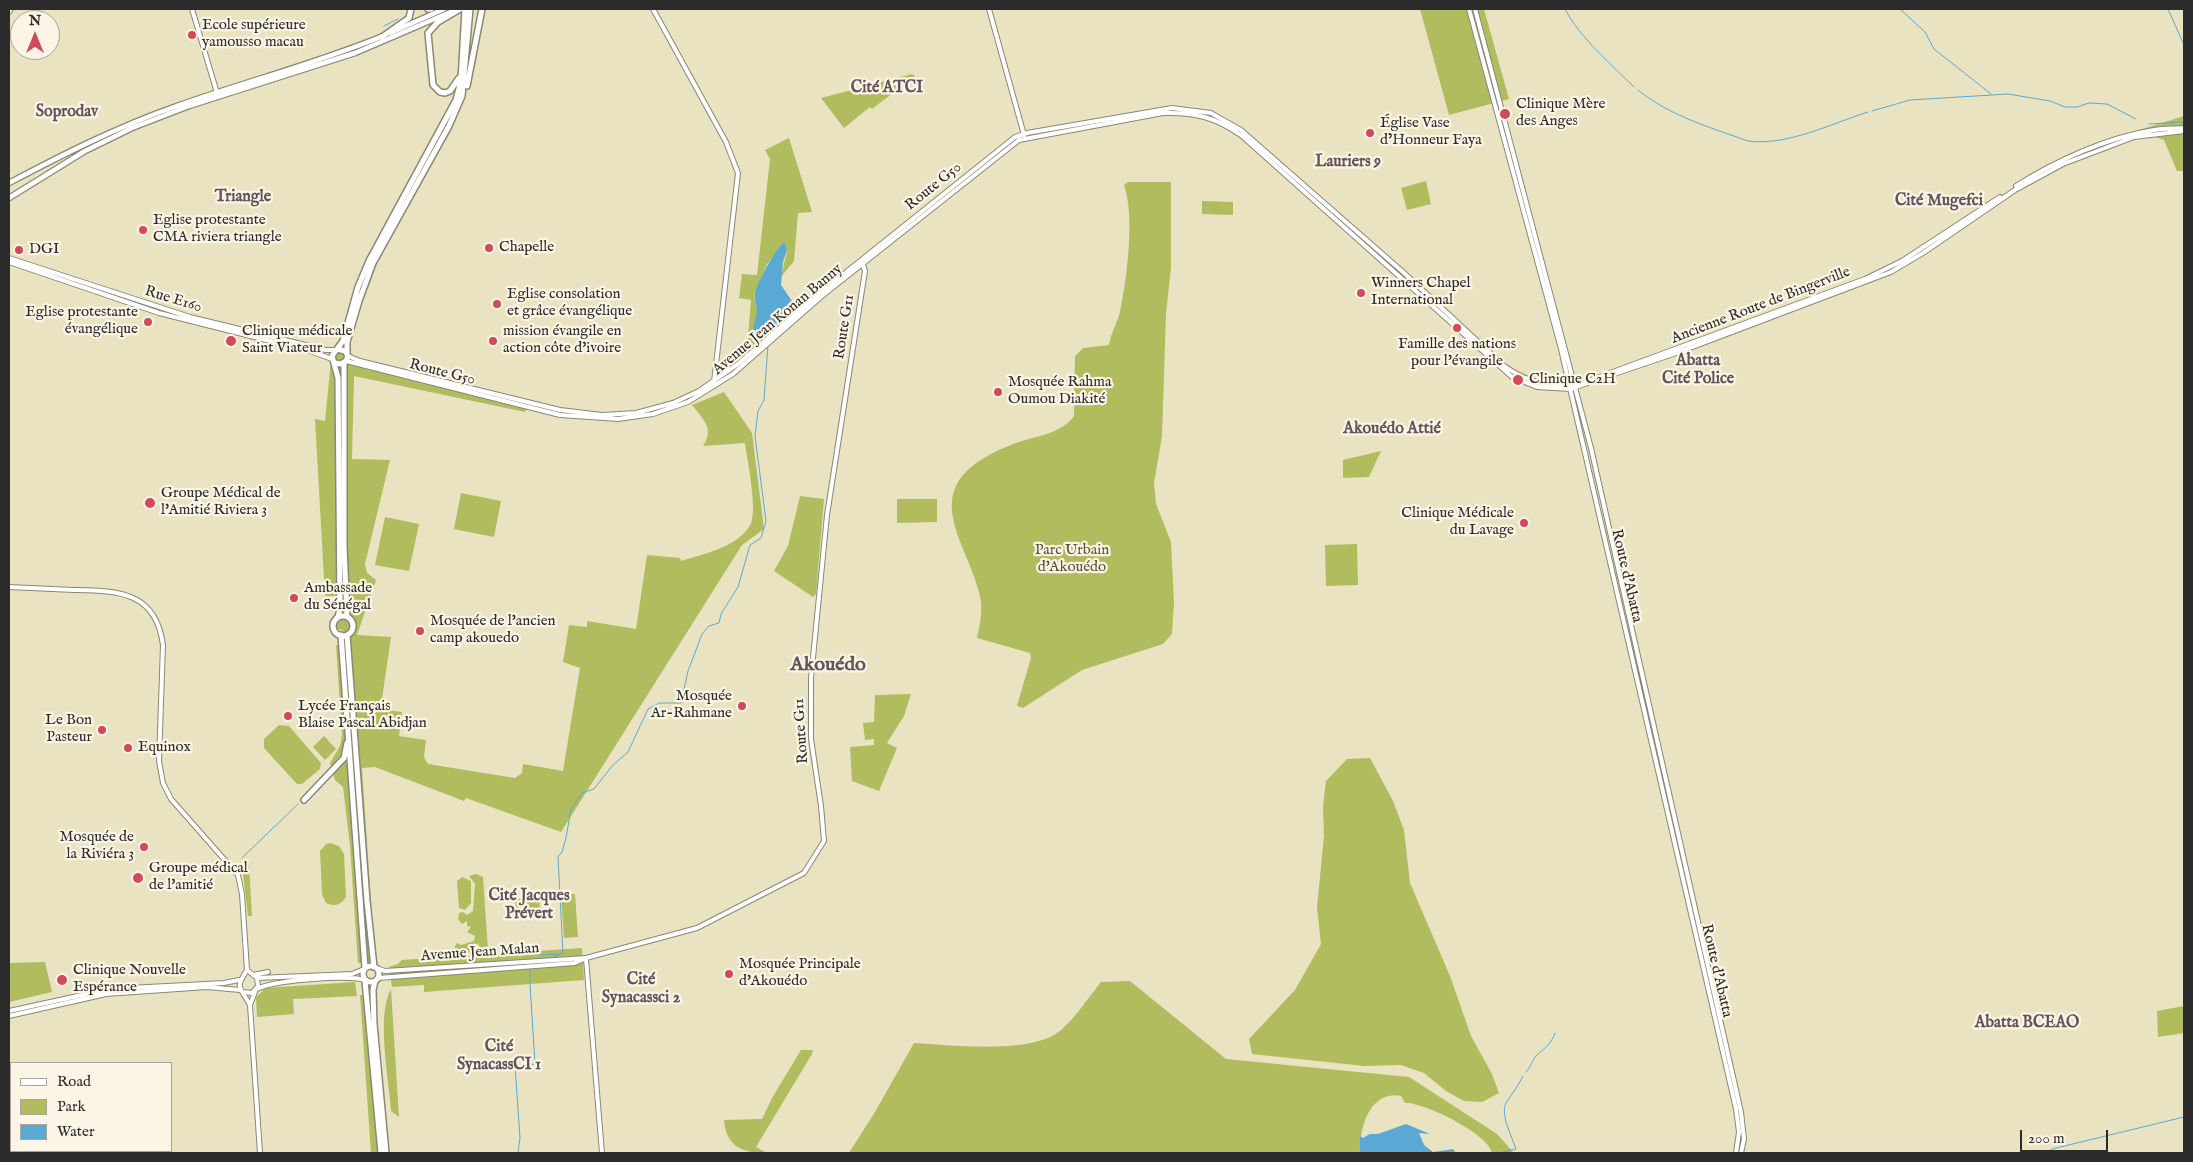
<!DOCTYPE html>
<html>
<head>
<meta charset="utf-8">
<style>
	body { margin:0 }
	#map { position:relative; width:2193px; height:1162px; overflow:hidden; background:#e9e3c2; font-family:"IM FELL English",serif }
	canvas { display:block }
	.frame { position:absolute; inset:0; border:10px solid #2b2b2b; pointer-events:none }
	.legend { position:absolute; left:10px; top:1062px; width:162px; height:90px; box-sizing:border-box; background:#fcf5e5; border:1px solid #a8a49b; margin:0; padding:6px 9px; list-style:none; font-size:15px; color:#2b2b2b }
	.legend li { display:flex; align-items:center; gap:10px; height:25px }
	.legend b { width:25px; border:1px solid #a8a49b }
	.north { position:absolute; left:10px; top:10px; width:50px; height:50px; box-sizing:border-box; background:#fcf5e5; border:1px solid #a8a49b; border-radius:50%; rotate:0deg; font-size:14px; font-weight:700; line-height:20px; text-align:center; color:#2b2b2b }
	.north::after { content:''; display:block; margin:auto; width:18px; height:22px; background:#d1495b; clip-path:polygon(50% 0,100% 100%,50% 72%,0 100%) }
	.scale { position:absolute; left:2020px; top:1130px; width:88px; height:22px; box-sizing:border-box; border:2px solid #2b2b2b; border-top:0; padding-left:6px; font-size:15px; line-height:18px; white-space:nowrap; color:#2b2b2b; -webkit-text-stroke:4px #fcf5e5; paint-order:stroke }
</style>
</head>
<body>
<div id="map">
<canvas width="2193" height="1162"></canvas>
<div class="frame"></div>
<ul class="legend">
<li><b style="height:6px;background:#fff"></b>Road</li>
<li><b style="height:14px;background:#b0bc5d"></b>Park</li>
<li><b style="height:14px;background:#5aa9d4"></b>Water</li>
</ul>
<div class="north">N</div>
<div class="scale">200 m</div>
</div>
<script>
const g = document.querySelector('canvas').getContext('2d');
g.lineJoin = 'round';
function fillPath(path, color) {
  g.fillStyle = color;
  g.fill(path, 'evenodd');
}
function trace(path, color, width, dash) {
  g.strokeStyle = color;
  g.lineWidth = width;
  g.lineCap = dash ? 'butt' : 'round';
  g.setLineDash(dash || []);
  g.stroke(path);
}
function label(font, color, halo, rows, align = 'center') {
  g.font = font + ' "IM FELL English",serif';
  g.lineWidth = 4.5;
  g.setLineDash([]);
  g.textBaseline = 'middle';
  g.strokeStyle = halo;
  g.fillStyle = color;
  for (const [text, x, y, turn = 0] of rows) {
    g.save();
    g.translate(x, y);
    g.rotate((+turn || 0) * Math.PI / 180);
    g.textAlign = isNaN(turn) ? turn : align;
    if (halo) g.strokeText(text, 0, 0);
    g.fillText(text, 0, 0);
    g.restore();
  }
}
const green = new Path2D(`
	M1420,9H1484L1509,99L1449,115Z
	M912,74L915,76L872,109L870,107L844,128L821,98Z
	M2184,116V171H2177L2164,140L2136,131Z
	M789,138L812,212L798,213L794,261L781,277L787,251L784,243L767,264L754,296L767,332L774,330L747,350L751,300L739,298L742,274L757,275L770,159L765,150Z
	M1426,181L1431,204L1407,210L1401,188Z
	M1128,182H1171V267L1166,314L1162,436L1154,483L1156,504L1171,542L1174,603L1172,634L1163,644L1082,670L1023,708L1017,706L1031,658L1030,653L977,638C980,624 983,610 980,596C970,549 925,501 975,464C987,455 1002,448 1016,443C1035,436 1062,434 1074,416L1075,356L1083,348L1109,345C1111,333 1117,323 1120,312C1127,278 1135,216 1124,185Z
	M1202,201L1233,202V215L1202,214Z
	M341,351L346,354L344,363L526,409L525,412L354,376L352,459L390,460L365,564L367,573L376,580L357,635L391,637L382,699L384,710L402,712L399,736L426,740L424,757L428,764L515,778L522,773L523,764L563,771L580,668L563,662L569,625L587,627V621L636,629L647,555L680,558L681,561C703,554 735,548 749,527C759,514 747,461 745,443L703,446C715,429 703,419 692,405L724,392L752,433L764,529L742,545L561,832L466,798L464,801L375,767L362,768L375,961L358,963L350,846L343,787L335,780L330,763L340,746L342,735L336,645L344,646V631L338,629L336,625L339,620L344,618V596H325L315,419L325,421L331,360L337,352Z
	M1381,451L1369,477L1343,478V460Z
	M461,493L501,501L494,537L454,529Z
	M800,496L824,499L816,594L813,597L774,571L788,546Z
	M897,499H937V522L897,523Z
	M385,517L419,524L409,571L375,565Z
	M1357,544L1358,585L1326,586L1325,545Z
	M911,694L904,716L887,743L897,748L879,791L852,781L850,747L874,745V739L865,740L863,723L874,722L875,695Z
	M279,725L289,726L321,763L320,769L302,784H297L264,748V739Z
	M324,736L336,749L325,760L313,747Z
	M1370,758L1393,801L1404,830L1410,883L1450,976L1471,1036L1492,1074L1499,1093L1482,1102L1464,1101L1446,1091L1424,1073L1401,1065L1364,1066L1252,1054L1249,1039L1295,990L1321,944L1317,907L1324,836L1323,807L1326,781L1347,759Z
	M330,843L339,846L344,854L346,897C341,905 335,907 326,903L322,894L320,851L326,844Z
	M247,861L249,864L252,916H248L242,866Z
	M476,874L483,877L488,950L481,952L478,943L471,954L464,950L460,953L454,949L457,943L461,945L474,941L475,936L467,932L471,927L467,926V921L462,924L458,919L459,913L463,912L467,915L473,911L475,884L469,876Z
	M462,877L471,881V903L465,910L459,908L457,881Z
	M575,894L578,937L564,938L561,895Z
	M539,897L540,913L516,914L515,899Z
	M582,948L584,980L424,992V985L392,987L389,967L398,964L402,960Z
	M45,962L52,992L9,1002V963Z
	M1130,981L1226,1059L1409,1077L1497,1134L1514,1153H1492C1489,1134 1424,1102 1405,1103L1401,1096C1370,1090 1359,1128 1360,1153H849L875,1112L914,1043C951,1045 1033,1055 1061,1030C1076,1017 1089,997 1101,982Z
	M355,982L357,996L293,999L294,1014L257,1017L256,997L266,988Z
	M391,989L399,1117L391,1111C389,1080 376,1015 391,989Z
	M360,995H366L378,1153H371Z
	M2184,1006V1033L2158,1037L2157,1011Z
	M801,1050H813L812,1054L756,1147L767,1153C743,1153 726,1147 724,1120L762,1119L772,1098Z`);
const water = new Path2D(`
	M784,242L787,250L783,262L781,285L796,307C791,318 766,337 755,340C750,326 757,322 757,309C757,304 754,299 755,294C757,282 775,250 784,242Z
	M1406,1124L1430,1134L1419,1133L1424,1145L1433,1152L1453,1149L1456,1153H1360V1136L1363,1138L1370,1134H1378Z`);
const stream = new Path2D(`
	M1565,9C1579,37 1612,65 1634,87
	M1900,9L1925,32L1934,49L1991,94
	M2168,9L2184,45
	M384,26L398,19
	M1638,90C1670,116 1709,127 1748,141C1788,146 1830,124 1868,112
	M1872,111L1910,100L2008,94L2050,101L2065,107H2077L2089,103L2107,104L2136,119
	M2149,124L2184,122
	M242,858L298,804
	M538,955L559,954
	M550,959L563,953L558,857L562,852L566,838L571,809L582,793L594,789L612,766L628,752L648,709L659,703H681L688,671L702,634L709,626L719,623L721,614L738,587L750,545L761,538L766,521L755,436L758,411L764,400L768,344
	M1526,1072C1531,1067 1533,1058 1537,1055C1546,1047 1551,1044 1555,1033
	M518,1153L520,1138L515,1066L535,1064L530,984V970L533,967
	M1499,1153L1516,1149C1512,1137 1500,1114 1506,1103C1512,1094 1518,1086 1523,1076
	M2032,1153H2033
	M2048,1153L2052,1149L2184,1117`);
const tertiary = new Path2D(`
	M192,9L217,93
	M653,9L726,142L738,173L714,382
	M989,9L1024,135
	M1469,9L1561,349L1736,1109L1739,1132L1736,1153
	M1475,9L1591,448L1741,1112L1744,1139L1741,1153
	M9,12L11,9
	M2016,186C2055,161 2108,137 2154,130C2164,128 2174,129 2184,128
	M9,258L190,317L326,350H335
	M9,262L159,313L310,351L332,359
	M348,356L360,361L560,410L602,415L636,413L673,403L699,391L738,364L820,293L1015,137L1027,133L1172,108L1211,113L1241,130L1403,272L1503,365C1527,383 1554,389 1583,383L1865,279L1902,261L2000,197
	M346,361L560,415L618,419L653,414L688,402L733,374L822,296L1019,140L1163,113C1194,112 1216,117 1242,136L1512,377L1537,387L1570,389L1682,351L1891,272L1923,253L2015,190L2063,164L2134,137L2184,131
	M586,958L697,928L804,873L824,841L821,806L811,739V678L827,515L865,271L862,262`);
const secondary = new Path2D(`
	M9,587C30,588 52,589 74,590C118,591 156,591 163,645L159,761L163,783L171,799L238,875L242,894L247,970
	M586,959L602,1153
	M376,968L385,971L586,958
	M247,970C235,989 239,985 250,1005
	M253,975L268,972
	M257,978L352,974L364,969
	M378,978L575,963L586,958
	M257,989C274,980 347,975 365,980
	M243,992L252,993L258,986L257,978L247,970
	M255,992L250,1005L260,1153
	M9,1011L110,989L224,983L239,980
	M9,1016L106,994L207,987L240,990`);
const primary = new Path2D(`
	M390,33L444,9
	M9,183C62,155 117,127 174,107C244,82 315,64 383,36
	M9,198L85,151L132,128L189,106L355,53L453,11`);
const trunk = new Path2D(`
	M428,9H431
	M382,37L409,18L411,9
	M459,78L450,91L445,93L440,92L433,85L428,33L438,22L460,9
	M467,86L482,9
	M337,349L343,341L358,287L369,261L456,100L461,81L465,9
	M347,353V342L359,301L373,263L449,126L462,96L470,9
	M335,363L341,364L346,361L348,356L345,351L337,349L332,356L338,378L340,609L338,617
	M344,363V546L347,617
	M333 626a10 10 0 1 1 20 0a10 10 0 1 1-20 0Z
	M341,635L365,968
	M347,635L367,901L374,967
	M304,800L344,758L347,743
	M363 974a8 8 0 1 1 16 0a8 8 0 1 1-16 0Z
	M365,981L381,1153
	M375,981L373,990L374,1024L386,1153`);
const markers = [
	[192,35,5,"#d1495b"],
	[1505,114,6,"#d1495b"],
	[1370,133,5,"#d1495b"],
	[143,230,5,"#d1495b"],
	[489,248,5,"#d1495b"],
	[19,250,5,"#d1495b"],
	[1361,293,5,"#d1495b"],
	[497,304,5,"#d1495b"],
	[148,322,5,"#d1495b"],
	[1457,328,5,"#d1495b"],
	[231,341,6,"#d1495b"],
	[493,341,5,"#d1495b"],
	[1518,380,6,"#d1495b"],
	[998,392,5,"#d1495b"],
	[150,503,6,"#d1495b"],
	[1524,523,5,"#d1495b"],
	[294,598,5,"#d1495b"],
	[420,631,5,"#d1495b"],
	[742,706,5,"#d1495b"],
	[288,716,5,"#d1495b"],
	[102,730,5,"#d1495b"],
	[128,748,5,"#d1495b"],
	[144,847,5,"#d1495b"],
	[138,878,6,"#d1495b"],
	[729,974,5,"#d1495b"],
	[62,980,6,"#d1495b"]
];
const poiNames = [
	["Ecole supérieure",202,26],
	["yamousso macau",202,43],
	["Clinique Mère",1516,105],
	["des Anges",1516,122],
	["Église Vase",1380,124],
	["d’Honneur Faya",1380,141],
	["Eglise protestante",153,221],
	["CMA riviera triangle",153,238],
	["Chapelle",499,248],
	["DGI",29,250],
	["Winners Chapel",1371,284],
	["International",1371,301],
	["Eglise consolation",507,295],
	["et grâce évangélique",507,312],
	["Eglise protestante",138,313,"right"],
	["évangélique",138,330,"right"],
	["Clinique médicale",242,332],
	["Saint Viateur",242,349],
	["mission évangile en",503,332],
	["action côte d'ivoire",503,349],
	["Famille des nations",1457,345,"center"],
	["pour l'évangile",1457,362,"center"],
	["Clinique C2H",1529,380],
	["Mosquée Rahma",1008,383],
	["Oumou Diakité",1008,400],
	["Groupe Médical de",161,494],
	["l'Amitié Riviera 3",161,511],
	["Clinique Médicale",1514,514,"right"],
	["du Lavage",1514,531,"right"],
	["Ambassade",304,589],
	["du Sénégal",304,606],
	["Mosquée de l'ancien",430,622],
	["camp akouedo",430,639],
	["Mosquée",732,697,"right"],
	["Ar-Rahmane",732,714,"right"],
	["Lycée Français",298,707],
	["Blaise Pascal Abidjan",298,724],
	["Le Bon",92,721,"right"],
	["Pasteur",92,738,"right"],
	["Equinox",138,748],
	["Mosquée de",134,838,"right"],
	["la Riviéra 3",134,855,"right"],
	["Groupe médical",149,869],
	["de l'amitié",149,886],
	["Mosquée Principale",739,965],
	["d'Akouédo",739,982],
	["Clinique Nouvelle",73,971],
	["Espérance",73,988]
];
const streetNames = [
	["Route G50",934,187,-39],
	["Rue E160",173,300,17],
	["Ancienne Route de Bingerville",1761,306,-21],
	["Avenue Jean Konan Banny",778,320,-40],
	["Route G11",845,327,-81],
	["Route G50",442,373,14],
	["Route d'Abatta",1626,576,77],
	["Route G11",802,731,-94],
	["Avenue Jean Malan",480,953,-4],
	["Route d'Abatta",1716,971,77]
];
const parkNames = [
	["Parc Urbain",1072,551],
	["d'Akouédo",1072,568]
];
const neighbourhoodNames = [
	["Cité ATCI",887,89],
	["Soprodav",67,113],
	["Lauriers 9",1348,163],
	["Triangle",243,198],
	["Cité Mugefci",1939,202],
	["Abatta",1698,362],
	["Cité Police",1698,380],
	["Akouédo Attié",1392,430],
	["Cité Jacques",529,897],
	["Prévert",529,915],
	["Cité",641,981],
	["Synacassci 2",641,999],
	["Abatta BCEAO",2027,1024],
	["Cité",499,1048],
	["SynacassCI 1",499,1066]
];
const districtNames = [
	["Akouédo",828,666]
];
fillPath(green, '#b0bc5d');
fillPath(water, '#5aa9d4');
trace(stream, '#5aa9d4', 1);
trace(tertiary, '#8a8776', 6);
trace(secondary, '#8a8776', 6);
trace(primary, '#8a8776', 7);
trace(trunk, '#8a8776', 8);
trace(tertiary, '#fff', 4);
trace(secondary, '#fff', 4);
trace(primary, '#fff', 4.5);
trace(trunk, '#fff', 5);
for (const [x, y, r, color] of markers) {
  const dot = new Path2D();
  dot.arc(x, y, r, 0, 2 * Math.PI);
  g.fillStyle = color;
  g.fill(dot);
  trace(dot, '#fcf5e5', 2);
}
label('15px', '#2b2b2b', '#fcf5e5', poiNames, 'left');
label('15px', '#2b2b2b', '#fcf5e5', streetNames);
label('15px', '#53563a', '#fcf5e5', parkNames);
label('bold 16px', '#63525a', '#fcf5e5', neighbourhoodNames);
label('bold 20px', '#63525a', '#fcf5e5', districtNames);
</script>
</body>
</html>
